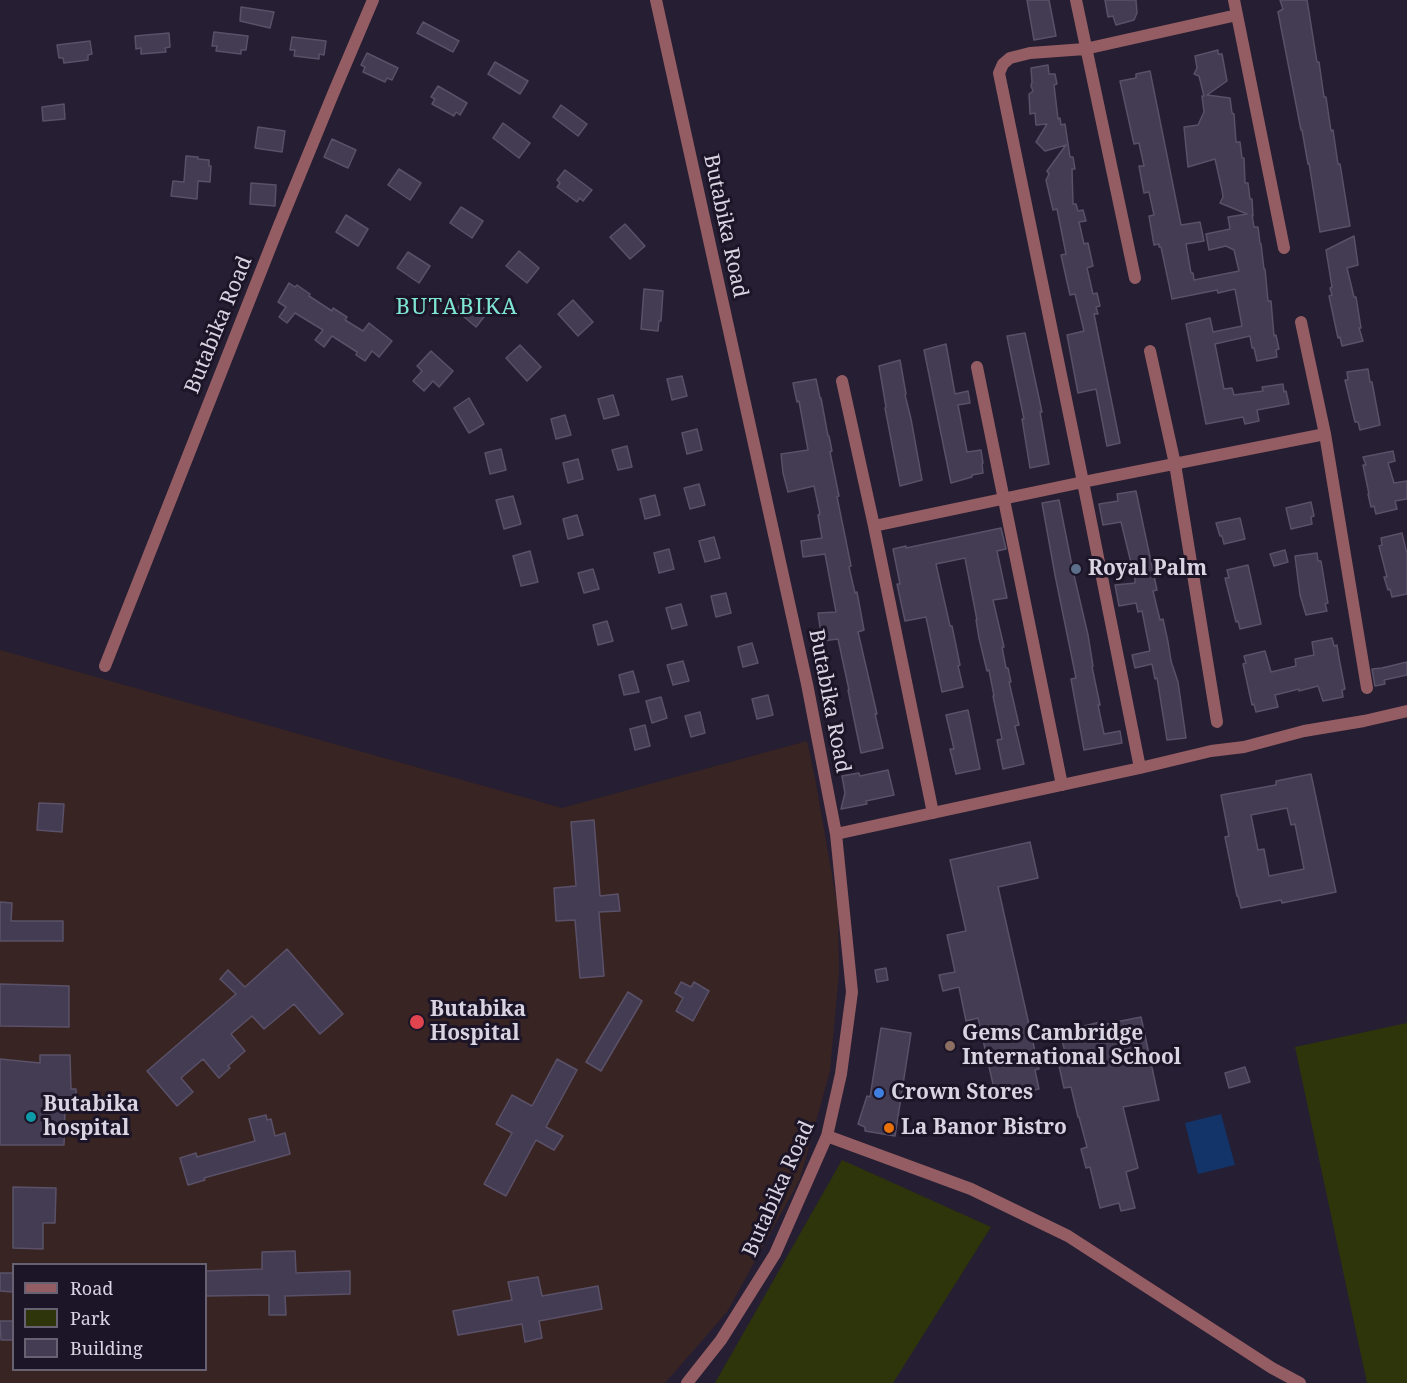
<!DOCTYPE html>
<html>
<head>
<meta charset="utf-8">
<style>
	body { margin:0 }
	#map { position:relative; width:1407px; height:1383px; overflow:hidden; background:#261e32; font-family:"Noto Serif",serif }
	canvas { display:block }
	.legend { position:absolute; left:12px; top:1263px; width:195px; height:108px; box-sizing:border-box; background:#1c1528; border:2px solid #676172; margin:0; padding:8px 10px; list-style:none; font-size:18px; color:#d8d4e1 }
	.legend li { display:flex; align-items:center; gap:12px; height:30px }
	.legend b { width:30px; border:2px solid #676172 }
</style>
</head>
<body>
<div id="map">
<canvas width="1407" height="1383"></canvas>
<ul class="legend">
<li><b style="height:8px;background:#945d63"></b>Road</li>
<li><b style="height:16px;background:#2e350a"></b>Park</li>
<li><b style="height:16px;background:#443c52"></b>Building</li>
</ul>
</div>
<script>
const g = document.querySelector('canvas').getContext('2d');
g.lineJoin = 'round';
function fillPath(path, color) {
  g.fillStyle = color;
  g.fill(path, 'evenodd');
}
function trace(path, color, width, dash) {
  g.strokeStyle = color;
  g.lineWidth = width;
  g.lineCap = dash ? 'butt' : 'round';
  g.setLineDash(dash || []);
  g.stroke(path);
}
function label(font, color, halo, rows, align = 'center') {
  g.font = font + ' "Noto Serif",serif';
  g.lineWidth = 6;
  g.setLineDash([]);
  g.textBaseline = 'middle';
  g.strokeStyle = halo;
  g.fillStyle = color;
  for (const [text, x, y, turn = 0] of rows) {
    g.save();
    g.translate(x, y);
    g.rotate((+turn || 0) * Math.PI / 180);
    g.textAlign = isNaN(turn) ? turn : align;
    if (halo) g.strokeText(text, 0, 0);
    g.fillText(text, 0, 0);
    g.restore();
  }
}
const medical = new Path2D(`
	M0,650L562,808L807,741L815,778L838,909L839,972L830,1071L800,1179L727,1312L665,1383H0ZM14,1264H206V1370H14Z`);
const green = new Path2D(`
	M1407,1023V1383H1367L1295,1047Z
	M842,1160L991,1227L893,1383H715Z`);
const water = new Path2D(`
	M1221,1114L1235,1165L1198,1174L1185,1123Z`);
const building = new Path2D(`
	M1027,0H1049L1056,36L1034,40Z
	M1105,0H1136L1137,13L1134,20L1116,25L1113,16L1108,17Z
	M1280,0H1307L1317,62H1319L1324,97H1326L1331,131L1333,130L1338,164H1340L1350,226L1320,232L1309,163L1308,164L1302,130H1301L1278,12L1283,9Z
	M241,7L274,12L270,28L240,21Z
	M423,22L459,41L453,52L417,33Z
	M214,32L248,36L246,50H241V54L216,51L217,46H212Z
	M169,33L170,47L165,48L166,52L141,54V48L136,49L135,36Z
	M292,37L326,41L324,55L319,54V59L294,56L295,50H290Z
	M90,41L92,54L88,55V60L64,63L63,58H59L57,45Z
	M1218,50V54H1222L1227,81L1207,95L1230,98L1232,113L1234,114L1236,142H1240L1242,158H1244L1245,183H1248L1250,199H1252L1253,216L1252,215L1254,227H1258L1260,243L1261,244L1264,269H1265L1268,301H1271L1274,336L1276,335L1279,349L1276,350L1277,357L1257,361L1254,348H1252L1250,336L1215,344L1224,389L1232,388L1234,395L1263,391L1262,387L1283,384L1284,392L1286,391L1289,404L1257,410L1259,421L1245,424L1243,417L1206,424L1186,324L1210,318L1213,332L1242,326L1235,289L1218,293L1217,290L1172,299L1161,247H1159V244L1154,245L1149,216L1154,215L1149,192L1144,193L1139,166H1144L1139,143L1134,144L1120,81L1136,78V74L1150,71L1181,225L1200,222L1204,241L1186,244L1191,273H1193L1194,280L1239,271L1234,250L1226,246L1209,250L1206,234L1230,229L1228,217L1247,214L1220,203L1223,197L1222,190L1215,159L1188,167L1184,127L1198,125L1204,112L1202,96H1204L1199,76L1194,74L1197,68L1195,56Z
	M367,53L398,68L392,80L387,78L385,82L363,72L365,67L361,65Z
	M495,62L528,81L520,94L488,74Z
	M1048,65L1049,74H1055L1057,84L1054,85L1058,119L1060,118L1061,125L1065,124L1070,157H1073L1075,169H1072L1073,204H1076L1078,211L1083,210L1086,221L1079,222L1084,244L1088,243L1093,266L1087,268L1093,294L1097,293L1100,306L1096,307L1098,314H1094L1120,443L1107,446L1096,389L1078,393L1067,335L1084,331L1075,294L1070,295L1061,255L1066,254L1057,209L1053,210L1046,180L1049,174L1047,171L1066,145L1045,151L1036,142L1047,124L1036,125L1035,113L1030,114L1029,94L1033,91L1031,86L1032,82L1031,68Z
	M438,86L467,103L460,115L456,112L454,116L432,104L435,99L431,97Z
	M64,104L65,119L43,121L42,107Z
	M561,105L587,124L578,136L553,117Z
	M503,123L530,143L519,158L493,138Z
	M258,127L285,131L282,152L255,148Z
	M332,139L356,150L348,168L324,157Z
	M186,156L198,157V159L209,160V166H211L210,182L198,181L197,199L171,196L173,181L184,182Z
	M399,169L421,183L410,200L388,185Z
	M565,170L592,190L583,201L580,198L577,202L557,187L560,183L557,180Z
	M251,183L276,185L275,206L250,204Z
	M461,207L483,221L472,238L450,223Z
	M346,215L368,229L358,246L336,232Z
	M625,224L645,246L630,259L610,237Z
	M1354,236L1358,265L1347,268L1354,297H1356L1361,328H1359L1363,341L1342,346L1340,337L1338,338L1329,296L1332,295L1330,288L1332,287L1326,250Z
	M519,251L539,268L527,283L506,266Z
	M408,252L430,266L419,283L397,268Z
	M289,283L295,287L297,285L310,294L309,296L332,311L333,308L347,317L345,320L363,331L369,323L392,341L379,357L372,351L365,361L356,355L357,352L332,336L324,347L315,340L323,330L295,313L287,323L279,317L286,307L278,302Z
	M644,289L663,291L661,321H659L658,331L641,329Z
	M468,295L488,312L476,327L456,310Z
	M573,300L593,322L578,336L558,314Z
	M1025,333L1042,412H1040L1049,464L1030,468L1022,419H1024L1007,336Z
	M946,344L955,394L968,391L970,403L958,405L967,452L981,450L983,463L982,464L983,473L972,475V477L951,483L924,350Z
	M520,345L541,367L527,381L506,358Z
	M431,351L453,371L439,387L433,381L424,391L413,381L422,371L417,366Z
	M900,360L906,394L905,395L911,419L922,480L900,486L885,408L886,407L879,366Z
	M1368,369L1370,382H1372L1380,425L1360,430L1358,422H1355L1345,380H1348L1347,372Z
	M682,376L687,396L672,400L667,379Z
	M816,379L820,398H821L828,436H829L832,451L830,452L839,496L837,497L846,541L851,566L849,567L855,593L857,592L864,630L858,632L877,714H875L883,748L861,753L848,690H849L838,639L822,641L818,613L836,612L825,554L803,557L801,541L822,538L818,515L820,514L814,486L788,492L783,473L781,454L808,450L799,401L797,402L793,383Z
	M613,395L619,415L604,419L598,399Z
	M469,398L484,424L469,433L454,408Z
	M565,415L571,435L556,439L551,419Z
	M697,429L702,450L687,454L682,433Z
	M627,446L632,467L618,470L612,450Z
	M501,449L506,470L490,474L485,453Z
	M1393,451L1395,461L1388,463L1394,483L1407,481V499L1395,501L1397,509L1376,514L1374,506L1371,507L1368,494H1369L1363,465H1366L1363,457Z
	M578,459L583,479L568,483L563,463Z
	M699,484L705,505L690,509L684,488Z
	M1136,491L1157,590L1153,591L1160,620L1163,619L1168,642L1171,661L1178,682L1186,738L1167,740L1157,678L1155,679L1152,664L1135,668L1132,655L1150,651L1142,611L1138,612L1136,603L1119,606L1115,585L1135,583V579L1121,522L1103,525L1099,504L1118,501L1117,494Z
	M655,495L660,515L645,519L640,499Z
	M513,496L521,524L504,529L496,500Z
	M1059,500L1073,571L1088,635L1093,666L1092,667L1100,705H1098L1104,734L1120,731L1122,743L1084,750L1071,679L1076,678L1055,575L1042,503Z
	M1311,502L1314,516L1311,517L1312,524L1291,529L1286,508Z
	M577,515L583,535L568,539L563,519Z
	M1240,518L1245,539L1224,544L1222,536H1220L1216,523Z
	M1001,528L1006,549L997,551L1007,598L993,600L1004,647H1002L1006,668H1008L1011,682H1009L1019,725L1015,726L1024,764L1003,769L997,740L1002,739L993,696H994L989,670L987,671L979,638L976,620H977L965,558L936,564L950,626H952L960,665L958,666L963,687L942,692L926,617L905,621L897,584H900L893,549L906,546V548Z
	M1402,533L1407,554V594L1392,597L1390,589L1388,590L1384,577H1387L1379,546L1382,545L1381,538Z
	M714,537L720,558L705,562L699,541Z
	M669,549L674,569L659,573L654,553Z
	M1285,550L1288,562L1274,566L1270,554Z
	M530,551L538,582L521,586L513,556Z
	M1317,553L1318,561H1321L1328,603L1325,604L1327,611L1306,615L1300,595L1295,556Z
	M1248,565L1261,624L1240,629L1238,621L1236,622L1225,578H1229L1227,570Z
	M593,569L599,589L584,593L578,573Z
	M726,593L731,613L716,617L711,596Z
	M681,604L687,625L672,629L666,608Z
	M607,621L613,641L598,645L593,625Z
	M1332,638L1334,646L1337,645L1339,658L1345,689L1342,690L1343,697L1323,701L1318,686L1299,691V689L1275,695L1278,707L1256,712L1254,704L1252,705L1243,664L1246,663L1244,656L1265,651L1271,672L1296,666L1295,659L1314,655L1312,642Z
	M752,643L758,663L743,667L738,647Z
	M683,661L689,681L673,685L667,665Z
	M1407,662V675L1384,680L1385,684L1375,686L1372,669L1382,668Z
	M633,671L639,692L624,695L619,675Z
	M768,695L773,715L757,719L752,699Z
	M661,697L667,718L652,723L646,701Z
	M968,710L980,769L956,774L950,749H954L946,715Z
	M700,712L705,733L691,737L685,716Z
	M645,725L650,746L635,750L630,729Z
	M888,770L894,795L866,801L867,804L841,809L845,793L842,776L859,773L860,776Z
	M1311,774L1336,892L1282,903L1281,900L1241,908L1238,896H1237L1225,837L1229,836L1221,795L1276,785V781ZM1287,808L1291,825L1295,824L1304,869L1269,876L1264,849L1258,850L1251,815Z
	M39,803L64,804L62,832L37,830Z
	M594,820L600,896L618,894L620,911L599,912L604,976L580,978L575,920L556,921L554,888L576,886L571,822Z
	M1030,842L1038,878L998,887L1039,1069L1035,1070L1039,1089L1019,1093L1018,1088L995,1093L978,1018L966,1021L959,987L943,991L939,975L955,972L947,935L966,931L950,860Z
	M0,902L12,903L11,921H63V941H0Z
	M287,949L343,1014L320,1034L294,1004L264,1029L252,1016L231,1034L245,1051L228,1066L230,1068L219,1078L203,1059L181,1078L193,1092L177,1106L147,1071L236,994L220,979L228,970L245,987Z
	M886,968L888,980L877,982L875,970Z
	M681,982L691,987L694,982L709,991L693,1021L676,1011L683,998L675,993Z
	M0,984L69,986V1027L0,1026Z
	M628,992L642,1001L601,1071L586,1062Z
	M1141,1017L1159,1100L1123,1107L1138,1168L1126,1172L1135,1208L1121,1211L1119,1203L1100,1208L1090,1167L1086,1168L1081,1149L1087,1147L1079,1117H1078L1071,1087L1064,1088L1059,1066L1068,1064L1060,1032L1100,1022L1101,1025Z
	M881,1028L911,1033L895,1136L865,1131V1127L858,1124L867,1096L870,1097Z
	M40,1055H70L71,1089H76V1111H65L64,1145H0V1059L40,1063Z
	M557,1059L577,1070L546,1127L563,1136L554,1150L536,1140L506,1196L484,1184L512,1133L496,1124L512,1095L532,1106Z
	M1245,1067L1250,1082L1229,1088L1225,1073Z
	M266,1115L267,1120L271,1119L275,1136L285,1133L290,1154L204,1178L205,1180L188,1185L180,1158L196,1153L197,1157L255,1141L249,1119Z
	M13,1187L56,1188L55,1223H43V1249L13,1248Z
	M295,1251L296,1273L350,1271V1294L285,1296L286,1315H269V1295L206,1296V1271L262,1269V1252Z
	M0,1273H14V1292L0,1291Z
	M538,1277L542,1296L598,1286L602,1309L539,1321L542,1338L525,1342L522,1324L458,1335L453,1311L512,1300L508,1282Z
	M0,1321H14V1340H1Z`);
const minor = new Path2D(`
	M656,0L807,684L836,834L852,992L841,1074L827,1136L775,1254L721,1340L687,1383
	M1076,0L1135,278
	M1234,0L1284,248
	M1301,322L1325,434L1367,688
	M1150,351L1175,464L1217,722
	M977,367L1062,785
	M842,381L874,526
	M105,666L278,228L333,94L373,0
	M1140,768L1211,751L1244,747L1304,731L1364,721L1407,711
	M933,813L874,526L1083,482L1325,434
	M836,834L1140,768L1083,482L999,73L1003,64L1010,58L1030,53L1085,49L1237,15
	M827,1136L971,1189L1068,1236L1272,1368L1300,1383`);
const markers = [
	[1076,569,6,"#5c6f8a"],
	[417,1022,8,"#e0444e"],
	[950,1046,6,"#8d6e63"],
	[879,1093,6,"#3f7fe0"],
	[31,1117,6,"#0f9aa8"],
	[889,1128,6,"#e8710a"]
];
const streetNames = [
	["Butabika Road",725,226,78],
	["Butabika Road",219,325,-68],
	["Butabika Road",829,701,79],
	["Butabika Road",779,1189,-66]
];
const poiNames = [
	["Royal Palm",1088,569],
	["Butabika",430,1010],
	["Hospital",430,1034],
	["Gems Cambridge",962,1034],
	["International School",962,1058],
	["Crown Stores",891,1093],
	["Butabika",43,1105],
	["hospital",43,1129],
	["La Banor Bistro",901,1128]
];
const neighbourhoodNames = [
	["BUTABIKA",457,308]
];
fillPath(medical, '#382423');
fillPath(green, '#2e350a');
fillPath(water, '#133469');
fillPath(building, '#443c52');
trace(building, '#5a5168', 1.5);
trace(minor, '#945d63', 12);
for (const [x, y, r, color] of markers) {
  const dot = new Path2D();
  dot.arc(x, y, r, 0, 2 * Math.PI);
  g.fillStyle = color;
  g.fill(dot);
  trace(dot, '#1c1528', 2);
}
label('21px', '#d8d4e1', '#1c1528', streetNames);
label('bold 21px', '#d8d4e1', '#1c1528', poiNames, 'left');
g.letterSpacing = '1.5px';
label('22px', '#7fe6d6', '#1c1528', neighbourhoodNames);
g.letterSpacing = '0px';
</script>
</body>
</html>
